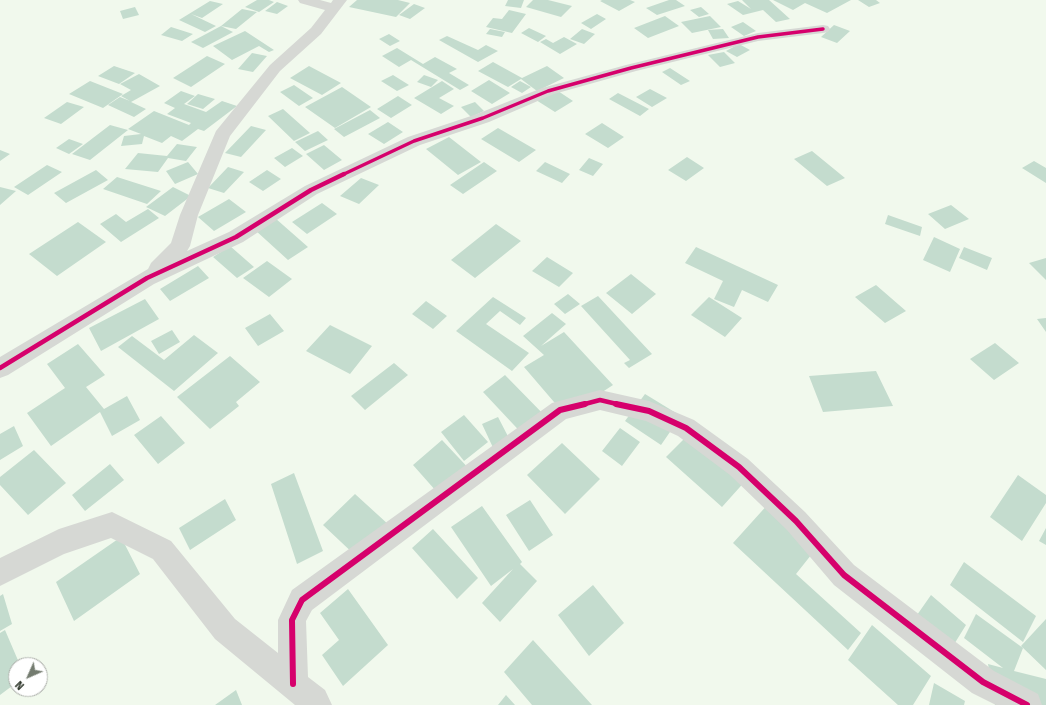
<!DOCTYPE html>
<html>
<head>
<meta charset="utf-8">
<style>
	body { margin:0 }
	#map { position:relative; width:1046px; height:705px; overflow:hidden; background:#f1f9ed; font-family:"Fira Sans",sans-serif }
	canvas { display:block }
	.north { position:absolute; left:8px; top:657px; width:40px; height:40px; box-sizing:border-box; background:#fff; border:1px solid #acafaa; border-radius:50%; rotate:225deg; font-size:11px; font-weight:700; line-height:16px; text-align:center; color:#2f372b }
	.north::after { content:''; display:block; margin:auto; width:14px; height:18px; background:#737b6f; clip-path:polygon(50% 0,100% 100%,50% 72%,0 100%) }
</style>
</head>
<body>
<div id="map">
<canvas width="1046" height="705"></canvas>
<div class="north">N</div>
</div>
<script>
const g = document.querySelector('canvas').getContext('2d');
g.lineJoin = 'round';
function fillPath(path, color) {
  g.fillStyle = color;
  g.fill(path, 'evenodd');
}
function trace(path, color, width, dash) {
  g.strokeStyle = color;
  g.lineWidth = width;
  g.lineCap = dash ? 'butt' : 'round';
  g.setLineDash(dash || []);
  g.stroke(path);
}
const building = new Path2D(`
	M257,0H269L274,2L259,12L245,7Z
	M357,0H398L410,3L396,17L349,7Z
	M508,0H524L521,8L505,6Z
	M533,0H548L572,6L561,17L526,7Z
	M602,0H630L635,2L619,11L600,1Z
	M669,0H676L685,6L657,15L646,8Z
	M742,0H769L790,19L776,22L763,10L743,15L727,4L738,1L751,9Z
	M773,0H851L827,13L805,3L793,10Z
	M858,0H876L880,3L869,7Z
	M210,1L223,4L202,18L191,14L216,26L205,32L179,20Z
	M277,2L288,6L277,14L265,11Z
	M414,4L425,8L410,19L399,15Z
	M135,7L139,15L123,19L120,11Z
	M701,7L709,14L699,17L690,10Z
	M242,9L257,12L236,29L221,26L233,32L203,48L191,42L221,26Z
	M509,10L526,14L512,33L486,27L493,18L502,19Z
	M597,14L606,19L591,29L581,23Z
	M665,16L679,26L648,38L634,28Z
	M710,16L721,27L692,33L681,22Z
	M743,22L756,31L744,36L731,27Z
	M834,25L850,31L837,43L821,37Z
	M171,27L193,34L182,41L161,35Z
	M529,28L546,36L538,42L521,33Z
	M490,29L505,32L502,37L486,34Z
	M582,29L595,34L584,44L570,39Z
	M723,29L729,38L713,39L708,30Z
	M245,31L274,50L269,52L259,46L232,60L213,46Z
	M389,34L400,41L390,46L379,39Z
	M447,36L478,50L486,45L498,51L478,62L439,40Z
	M564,37L577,44L560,54L540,42L546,39L553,43Z
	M739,44L750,50L737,57L726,51Z
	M397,48L423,64L435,57L457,69L449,73L469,85L460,90L411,60L399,67L382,56Z
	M724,52L735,63L720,67L708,55Z
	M252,53L267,56L253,72L238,69Z
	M207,56L225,64L191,87L173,78Z
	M493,62L522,78L547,66L564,78L537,91L521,79L508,87L478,71Z
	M114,66L135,73L119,84L98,76Z
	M309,66L341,83L322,95L290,78Z
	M670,68L690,81L681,85L662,72Z
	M139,74L160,86L131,102L146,109L134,117L108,105L120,97L130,101L121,96L131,90L120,84Z
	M393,75L409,85L397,91L381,81Z
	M424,75L438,80L431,87L417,82Z
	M489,80L510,93L492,104L471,91Z
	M90,81L123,94L103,108L69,94Z
	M442,81L454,89L439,98L454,106L441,114L414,98Z
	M520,81L531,87L522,93L511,87Z
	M294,85L313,98L299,106L280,92Z
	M342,87L371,107L335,128L305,107Z
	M555,89L573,101L555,112L536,100Z
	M650,89L667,98L652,107L636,97Z
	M181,91L195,96L184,104L206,112L222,101L237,106L204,131L198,129L182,141L171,136L162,143L144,136L142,144L121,146L124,136L141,134L128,129L154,111L189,125L191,123L167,114L175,108L164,103Z
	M618,93L649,109L640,116L609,99Z
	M198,94L215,99L203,109L187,104Z
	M398,96L412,105L391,118L377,109Z
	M67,102L84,107L61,124L44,118Z
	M475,102L484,111L471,117L461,107Z
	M283,109L310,133L294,141L268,116Z
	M370,110L380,118L344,137L334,129Z
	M388,122L403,132L384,144L368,134Z
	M602,123L624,137L608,148L585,134Z
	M110,125L128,130L90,160L72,154Z
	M251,126L266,130L241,157L225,153Z
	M498,128L536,150L519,162L481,139Z
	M318,131L328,140L305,151L295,142Z
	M449,137L481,162L458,175L426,149Z
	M69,139L83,144L69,154L56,148Z
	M177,144L197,147L186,161L168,158L158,172L125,169L138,153L167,156Z
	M324,145L342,160L324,170L306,154Z
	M292,148L303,156L285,167L274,158Z
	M0,150L10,154L0,161Z
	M812,151L845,178L827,186L794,159Z
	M687,157L704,168L686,181L668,170Z
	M589,158L603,164L593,176L579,170Z
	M1034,161L1046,168V183L1022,168Z
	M188,162L198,174L175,184L166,171Z
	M484,162L497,171L463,194L450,185Z
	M545,162L570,174L562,183L536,171Z
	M47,165L62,172L28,195L14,187Z
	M228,167L244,172L224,193L208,188Z
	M96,170L108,180L66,203L54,193Z
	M267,170L281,179L263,191L249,182Z
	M117,177L161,191L147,204L103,189Z
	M361,178L379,185L359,204L340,196Z
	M0,187L16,191L0,205Z
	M173,187L191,196L165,216L146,207Z
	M229,199L246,212L214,231L198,217Z
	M322,203L337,214L307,234L292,222Z
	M951,205L969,219L945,229L928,214Z
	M148,209L159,218L121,242L100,224L116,214L126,222Z
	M888,215L922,227L920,236L885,224Z
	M275,218L308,247L288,260L255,230Z
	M78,222L106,242L57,276L29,254Z
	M496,224L521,241L475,278L451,260Z
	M934,237L960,249L950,272L923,260Z
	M230,246L254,267L237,278L213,257Z
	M696,247L778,285L768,302L742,290L734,307L714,299L723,281L685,263Z
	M964,247L992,258L987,270L959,258Z
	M547,257L573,273L559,287L532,271Z
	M1046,258V280L1029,263Z
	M267,261L292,279L269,297L243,278Z
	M198,266L209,278L170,301L160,289Z
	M631,274L656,294L632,314L606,293Z
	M876,285L906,311L885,323L855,297Z
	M568,294L580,304L565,314L554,304Z
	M598,296L652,354L629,368L624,363L630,360L581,306Z
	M493,297L526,318L520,325L500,311L486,324L529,353L512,371L456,331Z
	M709,297L742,318L725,337L691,315Z
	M145,299L159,319L101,351L89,328Z
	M426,301L447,316L433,329L412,314Z
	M552,313L566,324L541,346L564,332L613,385L566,416L524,367L544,355L523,336Z
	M270,314L284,331L258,346L245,328Z
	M1046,318V332L1037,319Z
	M330,325L372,346L350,374L306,351Z
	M172,330L180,342L159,354L151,341Z
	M194,335L218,353L174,391L118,347L132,336L164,360Z
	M995,343L1019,363L994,380L970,359Z
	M78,344L105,375L86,387L104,409L127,396L140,420L112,436L100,412L51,446L27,413L65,388L47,364Z
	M230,356L260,382L236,402L239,406L210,429L177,397Z
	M394,363L408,375L365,410L351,396Z
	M876,371L893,406L823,412L809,376Z
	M505,375L551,422L528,440L483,392Z
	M645,394L681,416L661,445L625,421Z
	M464,415L488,442L464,461L441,432Z
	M161,416L185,443L158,464L134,435Z
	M498,417L513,446L496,454L482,424Z
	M14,426L23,446L0,460V434Z
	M620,428L640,442L622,466L602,451Z
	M692,431L748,478L722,507L666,457Z
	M442,440L474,474L444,500L413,465Z
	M562,443L600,479L565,514L527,475Z
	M34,450L66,483L28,515L0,485V477Z
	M110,464L124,480L85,511L72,495Z
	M294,473L323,551L297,564L271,484Z
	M1018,475L1046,495V503L1022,541L990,517Z
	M355,494L389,525L358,558L323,525Z
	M225,499L236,520L190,550L179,528Z
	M530,500L553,535L529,551L506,515Z
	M770,502L819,545L796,574L861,633L848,650L733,543Z
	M482,506L522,562L520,564L537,581L500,622L482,603L513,569L491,586L451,527Z
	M1046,528V545L1039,541Z
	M433,529L478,578L457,599L412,548Z
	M121,537L140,574L74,621L56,582Z
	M964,562L1036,616L1023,642L950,585Z
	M593,585L624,623L589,656L558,615Z
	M348,589L388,645L343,686L322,655L339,640L320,613Z
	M3,594L12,624L0,631V596Z
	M931,595L966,625L953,646L917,615Z
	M976,614L1023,648L1014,671L1046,679V705H995L988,664L1003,668L964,638Z
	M1046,619V670L1021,646Z
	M872,625L931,676L913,705H898L848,660Z
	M5,630L20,665H16V683L0,695V633Z
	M533,640L592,705H532L504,672Z
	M934,683L965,701L964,705H929Z
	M236,690L242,705H215Z
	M506,695L515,705H498Z`);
const street = new Path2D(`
	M298,0H320L331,3L333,0H347L321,34L280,71L230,136L198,215L190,246L187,251L229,232L305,186L408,137L477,114L542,88L626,65L758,33L823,25L828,26L830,29L828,32L823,33L758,41L636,71L554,94L489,122L420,145L317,194L243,242L154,284L8,375L0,378V357L148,269L151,263L171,243L180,215L216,131L270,65L311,28L325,10L300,3Z
	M600,390L649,401L694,420L748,459L805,512L854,565L994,671L1038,694L1042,705H996L972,693L834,585L787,530L730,475L678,436L646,421L600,410L566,419L312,610L306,621L308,677L325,690L332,705H295L215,639L153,559L111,538L64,554L0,586V558L59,529L112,512L171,541L235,619L278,653V620L292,590L552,403Z`);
const cyclewayFar2 = new Path2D(`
	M342,175L414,141L483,118L548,91L631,68L758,37L823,29`);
const cyclewayFar1 = new Path2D(`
	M0,368L147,278L236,237L311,190L344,174
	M581,405L600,400L621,405`);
const cycleway = new Path2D(`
	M616,404L649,411L686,428L739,467L796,521L844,575L983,682L1027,705
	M293,684L292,620L302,600L560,410L585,404`);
fillPath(building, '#c4dcce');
fillPath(street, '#d6d8d4');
trace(cyclewayFar2, '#d6006c', 3.5);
trace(cyclewayFar1, '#d6006c', 4.5);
trace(cycleway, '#d6006c', 6);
</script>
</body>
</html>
